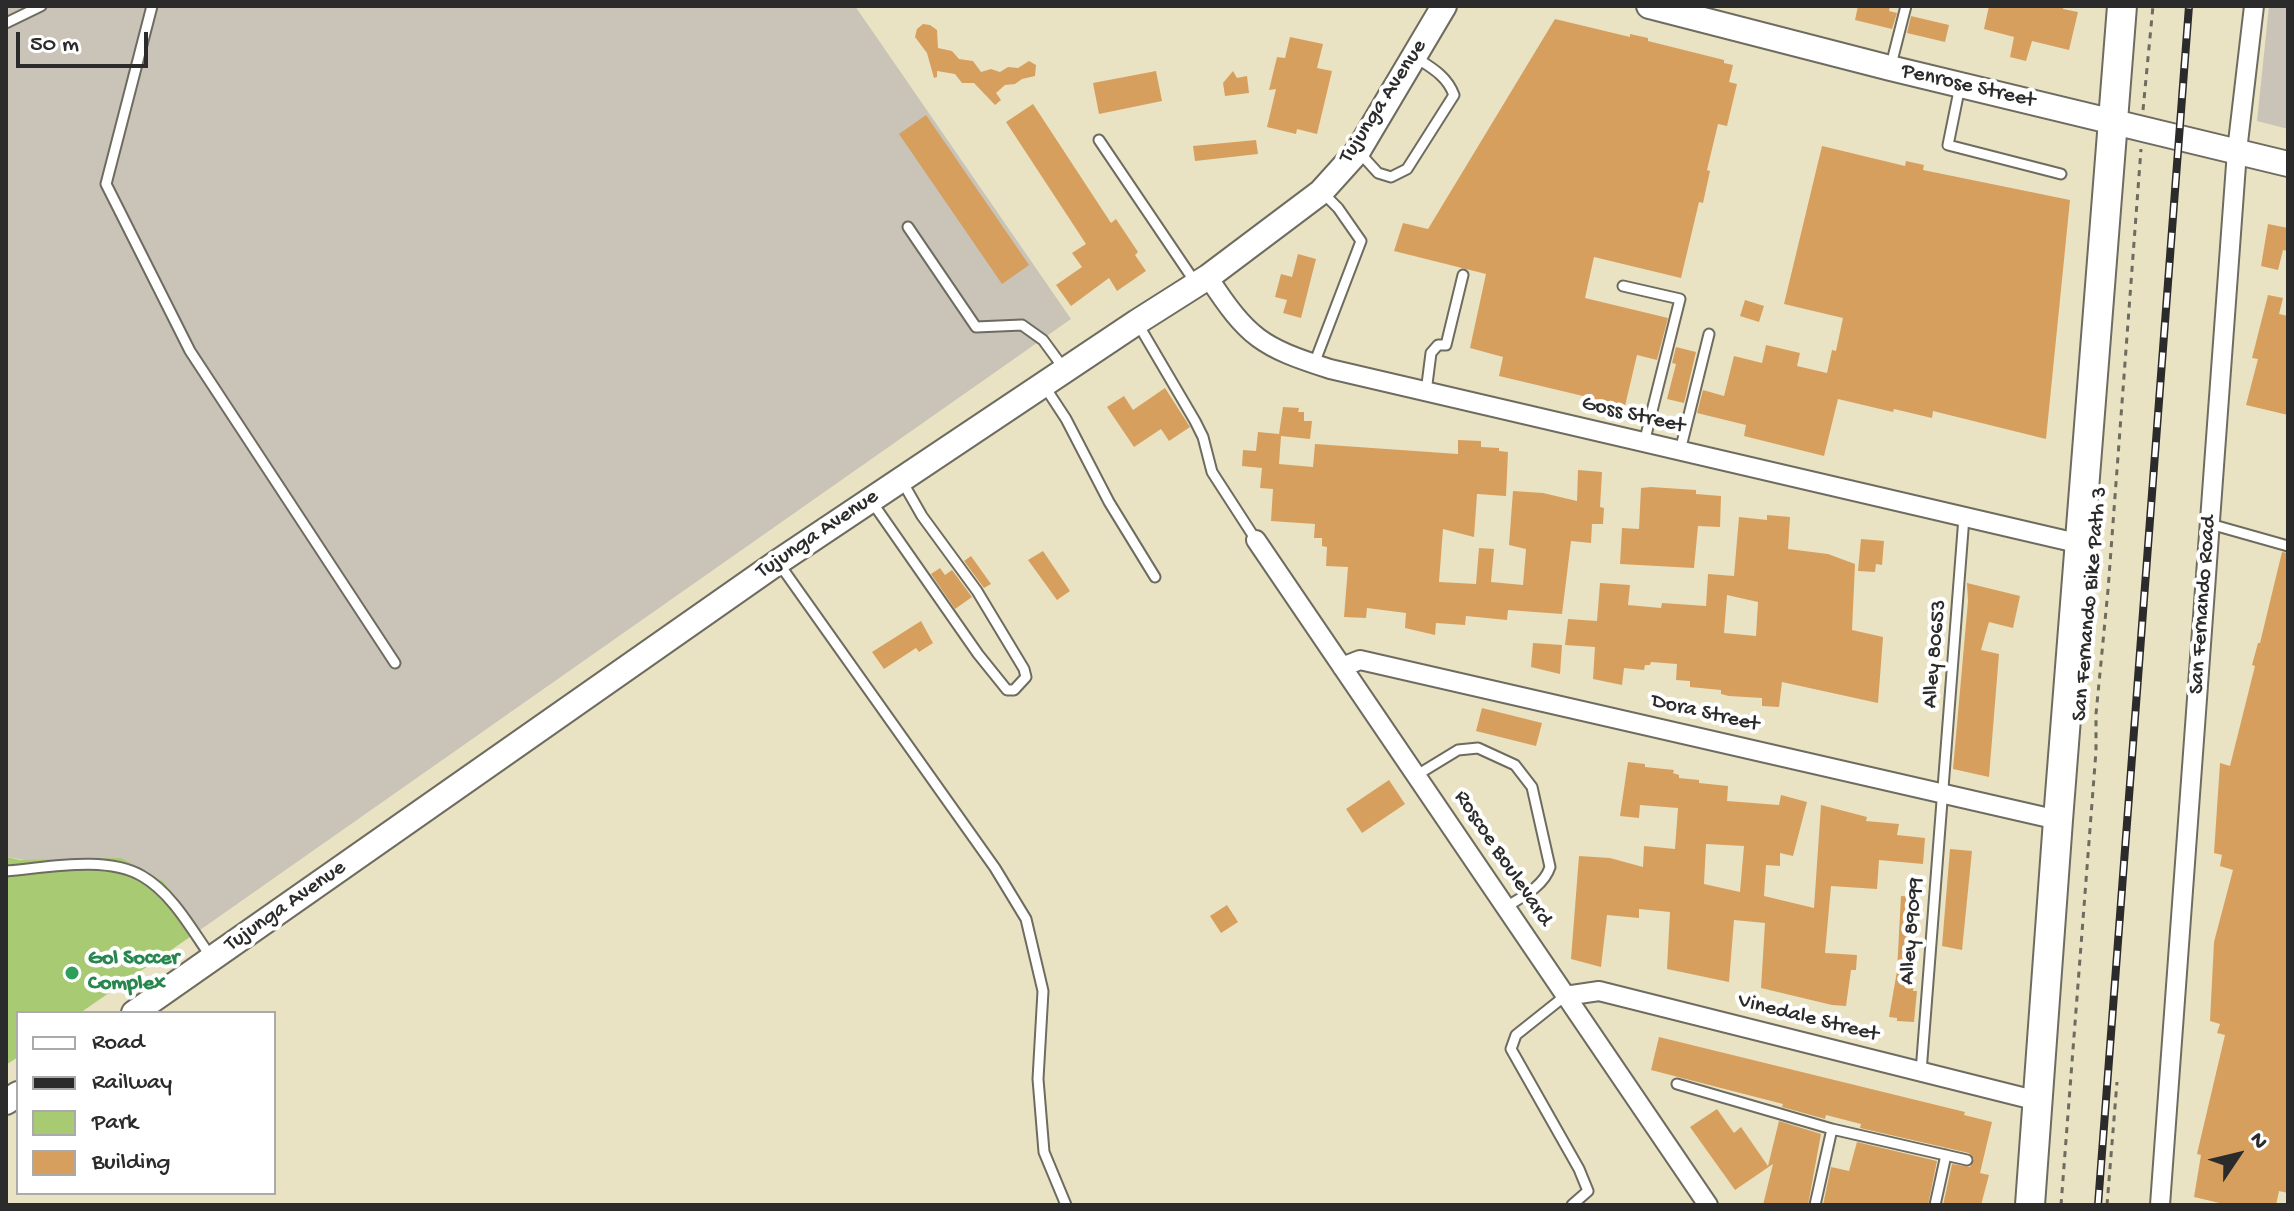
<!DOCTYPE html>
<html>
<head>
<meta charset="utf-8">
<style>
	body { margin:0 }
	#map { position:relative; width:2294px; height:1211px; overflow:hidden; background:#e9e3c3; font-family:"Gochi Hand",sans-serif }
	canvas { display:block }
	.frame { position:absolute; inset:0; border:8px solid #2b2b2b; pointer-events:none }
	.legend { position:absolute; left:16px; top:1011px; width:260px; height:184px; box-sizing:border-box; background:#fff; border:2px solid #aaa; margin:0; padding:10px 14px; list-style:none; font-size:24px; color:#2b2b2b }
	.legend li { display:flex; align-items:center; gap:16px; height:40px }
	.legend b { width:40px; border:2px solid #aaa }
	.north { position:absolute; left:2198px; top:1115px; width:80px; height:80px; -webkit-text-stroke:6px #fff; paint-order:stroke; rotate:55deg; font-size:22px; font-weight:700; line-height:32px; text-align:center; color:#2b2b2b }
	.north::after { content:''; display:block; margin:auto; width:28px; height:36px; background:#2b2b2b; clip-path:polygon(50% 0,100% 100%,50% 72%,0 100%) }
	.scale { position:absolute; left:16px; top:32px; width:132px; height:36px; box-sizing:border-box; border:4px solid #2b2b2b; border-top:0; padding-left:10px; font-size:24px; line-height:28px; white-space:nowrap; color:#2b2b2b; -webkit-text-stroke:6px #fff; paint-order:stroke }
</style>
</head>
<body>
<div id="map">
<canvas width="2294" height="1211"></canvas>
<div class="frame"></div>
<ul class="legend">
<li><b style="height:10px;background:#fff"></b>Road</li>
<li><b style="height:10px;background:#2b2b2b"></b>Railway</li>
<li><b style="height:22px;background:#a8ca72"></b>Park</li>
<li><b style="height:22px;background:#d79f5e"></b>Building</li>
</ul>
<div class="north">N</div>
<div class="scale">50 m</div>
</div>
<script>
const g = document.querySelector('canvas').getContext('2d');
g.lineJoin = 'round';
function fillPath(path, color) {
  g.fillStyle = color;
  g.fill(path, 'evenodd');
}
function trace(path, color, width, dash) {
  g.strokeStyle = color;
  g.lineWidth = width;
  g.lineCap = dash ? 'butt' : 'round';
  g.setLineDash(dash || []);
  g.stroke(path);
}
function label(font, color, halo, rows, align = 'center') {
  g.font = font + ' "Gochi Hand",sans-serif';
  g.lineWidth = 8;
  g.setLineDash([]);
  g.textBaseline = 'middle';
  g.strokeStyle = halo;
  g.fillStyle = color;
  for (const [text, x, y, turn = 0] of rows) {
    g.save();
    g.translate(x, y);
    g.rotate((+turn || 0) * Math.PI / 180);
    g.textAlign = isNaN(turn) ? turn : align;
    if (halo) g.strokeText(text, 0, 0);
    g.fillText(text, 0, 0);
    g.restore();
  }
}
const industrial = new Path2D(`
	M6,6H855L1071,319L200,930L164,882L6,857Z
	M2269,6H2288V129L2257,121Z`);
const green = new Path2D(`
	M6,857L20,860L121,858L164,882L200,930L80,1013H18V1057L6,1065Z`);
const building = new Path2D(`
	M1858,6H1890L1889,11L1897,13L1892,29L1855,20Z
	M1989,6H2064L2063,9L2078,12L2069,50L2032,41L2026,61L2010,57L2014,37L1984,29Z
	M1911,16L1949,25L1945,42L1907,33Z
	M1555,19L1630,37V34L1648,38V41L1724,60V63L1733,65L1729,82L1737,84L1727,126L1718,124L1707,170L1710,171L1703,203L1699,202L1681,278L1594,257L1585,298L1668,318L1657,360L1637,355L1625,406L1499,376L1503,357L1470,348L1486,274L1394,251L1403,223L1428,229Z
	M923,24L930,25L937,30L938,48L952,51L959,59L973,61L981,72L991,69L1000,72L1008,67L1018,68L1029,61L1036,65L1035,76L1022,79L1015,84L1005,85L996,93L1001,100L995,105L974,83H962L955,74L937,71V77L934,78L927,53L915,37L917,29Z
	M1290,37L1323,44L1317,68L1332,71L1317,134L1297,129L1296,134L1267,127L1276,89L1269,90L1277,57L1285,58Z
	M1156,71L1162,101L1099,114L1093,83Z
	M1233,71L1237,78L1247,76L1249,93L1225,96L1223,83Z
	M1033,104L1111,223L1116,219L1138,252L1135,255L1146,271L1117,291L1109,278L1071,306L1056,285L1082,267L1072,253L1086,244L1006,122Z
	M926,115L1029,265L1002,284L899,134Z
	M1256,140L1258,154L1195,161L1193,146Z
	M1822,146L1905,166L1906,161L1924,165L1923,170L2070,200L2046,439L1933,411L1932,418L1894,409L1893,412L1838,399L1824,456L1744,436L1746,425L1697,413L1703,390L1724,396L1734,356L1762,363L1766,345L1800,353L1797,366L1827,373L1832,350L1836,351L1843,318L1784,304Z
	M2268,224L2288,228V251L2283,250L2278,270L2261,266Z
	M1298,254L1316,259L1301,318L1283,313L1287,300L1275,297L1281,274L1292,277Z
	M2268,295L2283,298L2279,314L2288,316V415L2246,405L2258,359L2252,358Z
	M1745,300L1764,306L1759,322L1740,316Z
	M1676,347L1696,352L1684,403L1667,399L1676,364L1672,363Z
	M1165,388L1190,427L1169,441L1161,429L1134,447L1107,407L1124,396L1133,410Z
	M1283,407L1299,408L1298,412H1304V421H1312L1310,439L1281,436L1279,464L1313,467L1315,444L1458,454V440L1481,441V447L1499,448V451L1508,452L1506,496L1477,494L1474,537L1443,529L1439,582L1476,584L1479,548L1494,549L1491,582L1523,585L1526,549L1509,545L1513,491L1543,493L1577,501L1578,470L1602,472L1600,507L1604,508L1603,524H1592L1591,543L1571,541L1562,614L1508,610L1507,620L1466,616L1465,625L1436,623L1435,635L1405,628L1406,613L1367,608L1366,618L1344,617L1348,567L1326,566L1327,547L1322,546V538H1314L1315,524L1271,521L1273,489L1260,488L1262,468L1242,466L1243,450L1256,451L1258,432L1279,434Z
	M1651,487L1696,490V494L1721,496L1720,527L1698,526L1694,568L1620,564L1622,528L1639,529L1641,488Z
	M1767,515L1790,517L1788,549L1828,554L1855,564L1852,630L1883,637L1878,703L1782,682L1779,707L1762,706V698L1729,696L1721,694V690L1690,687V681L1676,680L1677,664L1651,662L1650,665H1645L1644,670L1624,668L1622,685L1593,679L1595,647L1565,645L1568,619L1597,621L1600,583L1630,585L1628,605L1661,608L1662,603L1706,606L1708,574L1734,576L1739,517L1767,520ZM1727,595L1758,602L1756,636L1724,633Z
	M1861,539L1884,541L1882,565L1876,564L1875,572L1858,571Z
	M1043,551L1070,591L1057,600L1028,560Z
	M2282,552L2288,553V1193L2279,1191L2276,1205H2228L2194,1197L2201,1155L2197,1154L2225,1035L2217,1033L2220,1024L2210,1021L2214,942L2233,870L2220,866L2222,855L2214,853L2220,763L2230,766L2255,666L2252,665L2258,643H2260Z
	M971,556L991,584L984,588L964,561Z
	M940,568L945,575L952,570L972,597L955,609L931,574Z
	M1967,583L2020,596L2013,628L1989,622L1981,650L1999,654L1989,777L1953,769L1968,601Z
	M921,621L933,643L919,652L916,648L884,669L872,652Z
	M1533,643L1562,645L1560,674L1531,667Z
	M1482,708L1542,723L1536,746L1476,731Z
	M1628,762L1645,764V767L1674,770L1673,773L1679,775V778L1699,780V783L1728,786L1727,801L1779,805L1781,795L1807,802L1793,856L1780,853V866L1766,865L1764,896L1814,908L1821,805L1867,817L1866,821L1899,824L1897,835L1925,838L1923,864L1879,860L1877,889L1831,886L1825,953L1857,955L1856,970H1851L1846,1006L1832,1005L1761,988L1765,923L1734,920L1729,982L1667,969L1670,912L1639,909V918L1607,915L1601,967L1571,959L1579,856L1610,858L1643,867L1644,846L1675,849L1678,808L1640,805L1639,818L1620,816ZM1706,844L1744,846L1740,892L1704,884Z
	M1389,780L1405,804L1362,833L1346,809Z
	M1950,849L1972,851L1962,950L1942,946Z
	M1901,896L1920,897L1913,991H1917L1914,1022L1897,1021V1018L1889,1017L1897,971Z
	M1227,905L1238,922L1221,933L1210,916Z
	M1659,1037L1965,1112L1964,1115L1992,1122L1980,1173L1989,1175L1981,1205H1943L1952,1164L1970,1167L1974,1159L1969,1153L1860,1128L1861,1124L1826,1115L1825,1119L1782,1107L1783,1104L1651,1070Z
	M1717,1109L1734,1133L1741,1127L1768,1166L1779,1121L1821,1134L1808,1205H1763L1773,1164L1735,1190L1690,1127Z
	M1857,1142L1937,1161L1928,1205H1823L1831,1167L1849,1171Z`);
const path = new Path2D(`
	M2143,110L2153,6
	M2061,1205L2096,751V714L2108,590L2141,149
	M2107,1205L2117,1082`);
const lane = new Path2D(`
	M152,6L106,184L190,351L395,663
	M6,23L41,6
	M1891,65L1906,6
	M1960,86L1948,145L2061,174
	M1099,140L1195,282
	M1358,151L1378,173L1391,177L1407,169L1454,95C1447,76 1432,68 1415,57
	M908,227L976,327L1022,325L1043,340L1065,370
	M1623,286L1680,299L1644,443
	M1138,324L1195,421L1203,437L1212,472L1256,540
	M1314,364L1361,241L1338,208L1324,194
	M1045,387L1066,419L1109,502L1155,577
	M1426,392L1431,353L1438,345H1446L1463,275
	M1680,451L1709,334
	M872,502L978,654L1007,690H1014L1026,677L1024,669L977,591L922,516L902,481
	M2210,524L2288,546
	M780,565L995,868L1026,919L1043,991L1038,1079L1044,1152L1066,1205
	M1417,775L1458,750L1478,748L1515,765L1532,787L1550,867C1544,886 1522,897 1506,907
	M6,871C46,868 106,855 142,876C172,893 192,930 211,957
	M1565,996L1516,1035L1511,1049L1579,1169L1588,1191L1572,1205
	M1921,1072L1964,517
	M1677,1084L1832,1129
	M1815,1205L1832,1129L1967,1160
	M1935,1205L1946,1155`);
const street = new Path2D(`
	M1208,277C1248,338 1261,347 1330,369L2081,544
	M1256,540L1708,1205
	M1342,667L1360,660L2058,820
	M1565,996L1599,991L2038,1101
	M2160,1205L2237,151L2254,6`);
const secondary = new Path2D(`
	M1649,6L1890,68L2288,164
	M134,1013L778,562L1137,322L1208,277L1321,192L1358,151L1444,6
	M6,1102L18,1094`);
const primary = new Path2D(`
	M2030,1205L2058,820L2122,6`);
const rail = new Path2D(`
	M2098,1205L2189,6`);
const markers = [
	[72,973,8,"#2e9e5b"]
];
const streetNames = [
	["Penrose Street",1968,87,13],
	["Tujunga Avenue",1384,102,-57],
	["Goss Street",1633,416,13],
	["Tujunga Avenue",818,535,-34],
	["San Fernando Bike Path 3",2091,604,-85],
	["San Fernando Road",2204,605,-86],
	["Alley 80653",1936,654,-85],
	["Dora Street",1705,714,13],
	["Roscoe Boulevard",1502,859,56],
	["Tujunga Avenue",286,907,-35],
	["Alley 89099",1913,931,-85],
	["Vinedale Street",1808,1019,14]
];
const leisureNames = [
	["Gol Soccer",88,960],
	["Complex",88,985]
];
fillPath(industrial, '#c9c3b8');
fillPath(green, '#a8ca72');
fillPath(building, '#d79f5e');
trace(lane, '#6e6b60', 13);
trace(street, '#6e6b60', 22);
trace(secondary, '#6e6b60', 28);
trace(primary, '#6e6b60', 32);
trace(path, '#6e6b60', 3, [6, 6]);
trace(lane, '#fff', 9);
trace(street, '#fff', 18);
trace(secondary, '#fff', 24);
trace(primary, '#fff', 28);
trace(rail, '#2b2b2b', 8);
trace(rail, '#fff', 5, [15]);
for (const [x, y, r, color] of markers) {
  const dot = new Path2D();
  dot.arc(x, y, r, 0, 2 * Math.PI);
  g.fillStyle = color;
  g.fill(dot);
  trace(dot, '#fff', 3);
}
label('22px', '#2b2b2b', '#fff', streetNames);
label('bold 22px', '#27864d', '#fff', leisureNames, 'left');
</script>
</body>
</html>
